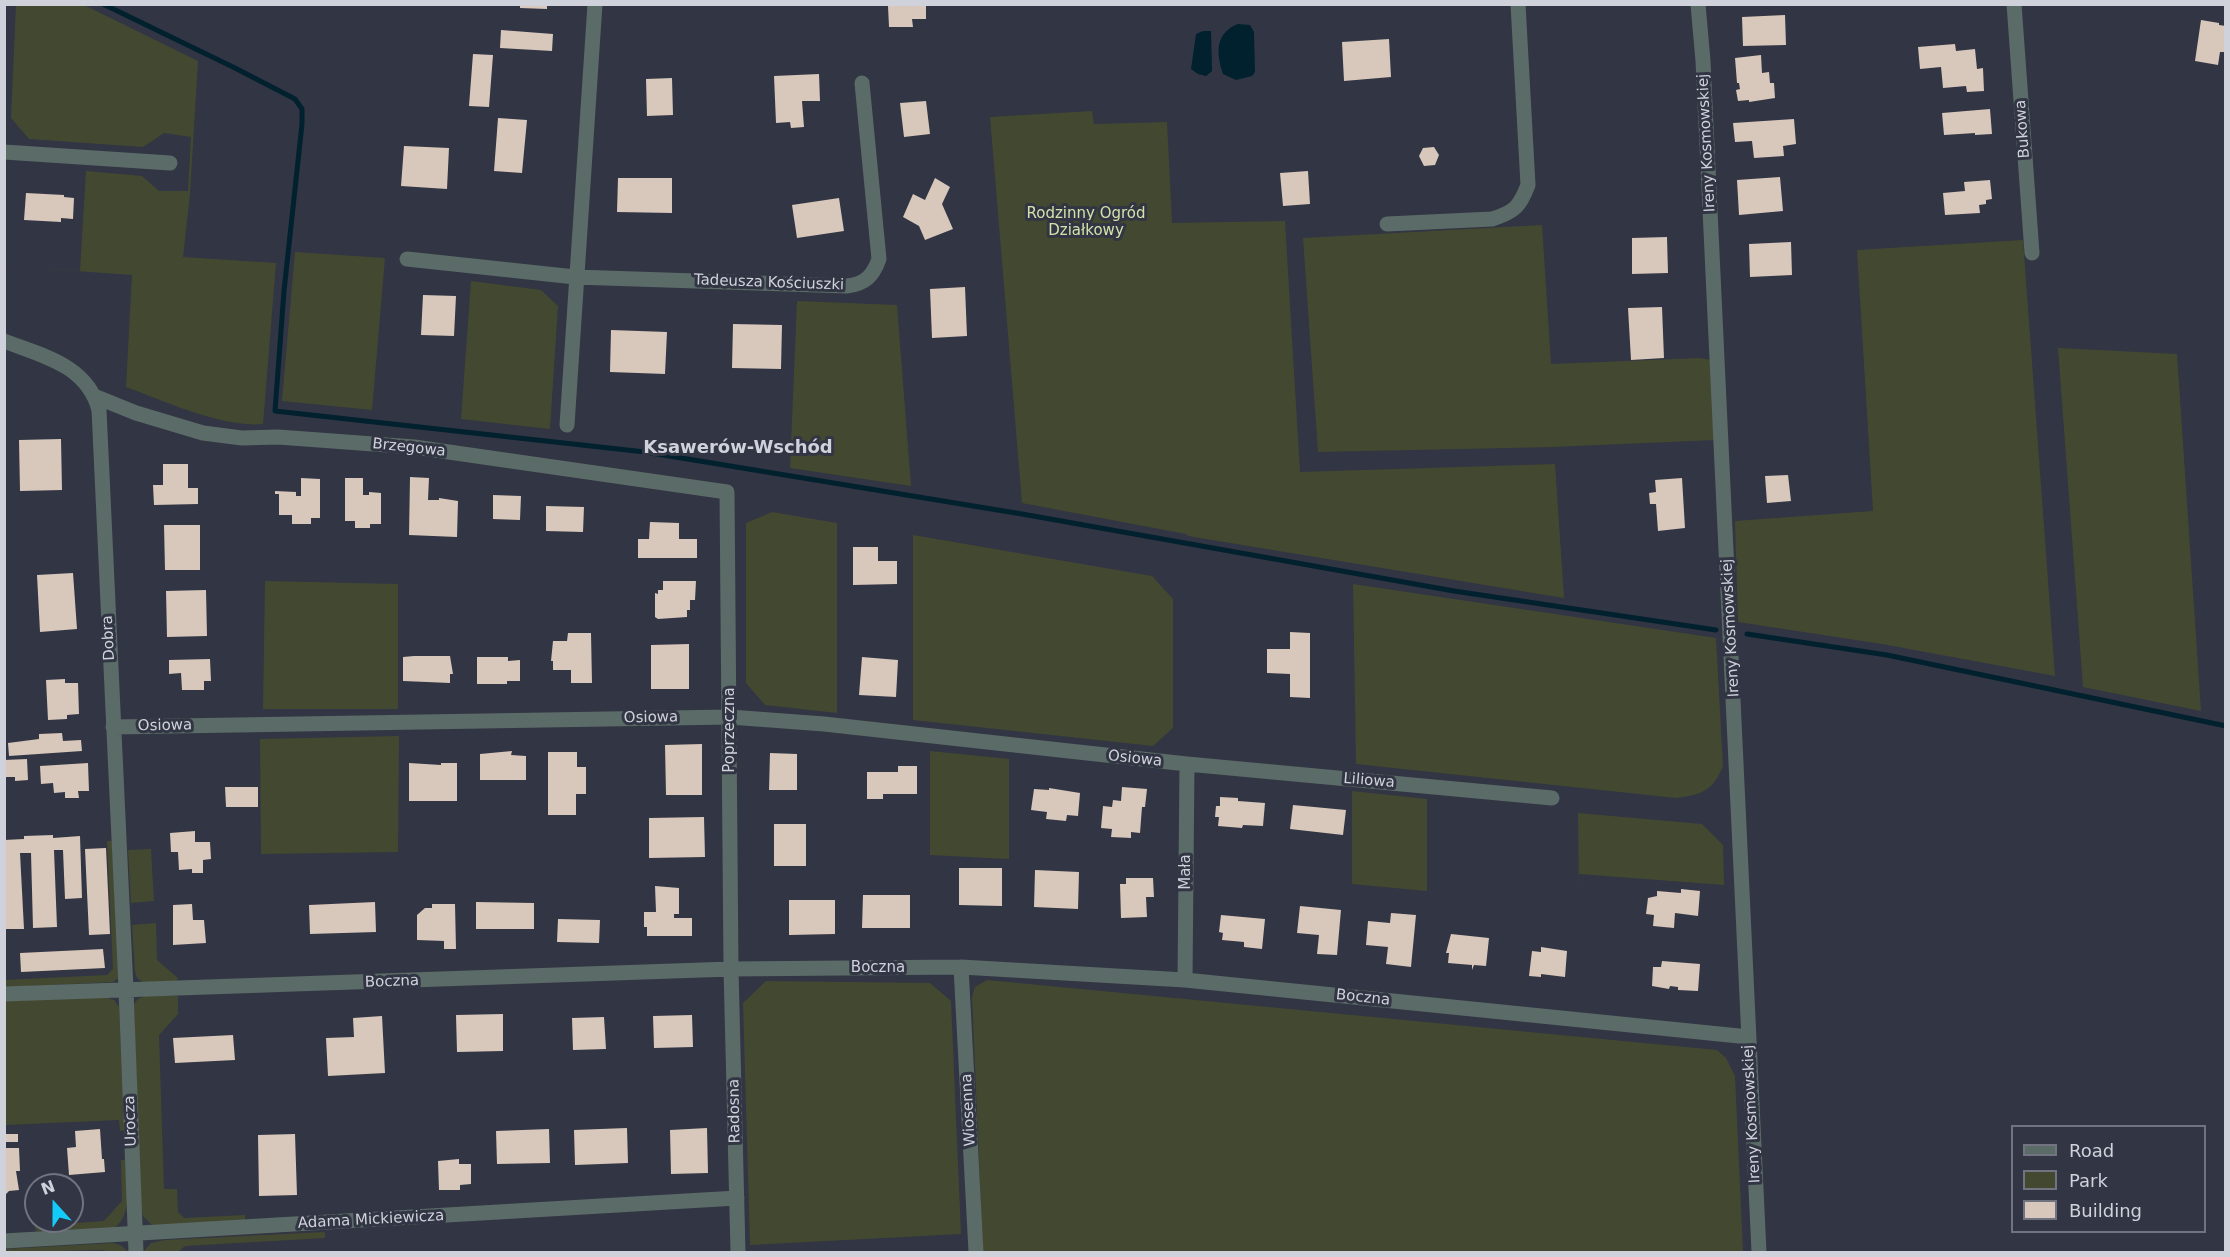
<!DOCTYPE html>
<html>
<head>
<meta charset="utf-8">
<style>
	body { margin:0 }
	#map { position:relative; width:2230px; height:1257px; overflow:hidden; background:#323543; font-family:"DejaVu Sans",sans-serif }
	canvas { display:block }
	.frame { position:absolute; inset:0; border:6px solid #cfd2db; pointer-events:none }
	.legend { position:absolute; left:2011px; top:1125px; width:195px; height:108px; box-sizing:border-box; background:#323543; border:2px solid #717480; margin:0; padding:8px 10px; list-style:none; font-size:18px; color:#cfd2db }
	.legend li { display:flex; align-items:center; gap:12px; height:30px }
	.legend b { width:30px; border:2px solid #717480 }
	.north { position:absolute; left:24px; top:1173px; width:60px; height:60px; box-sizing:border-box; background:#323543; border:2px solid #717480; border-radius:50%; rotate:339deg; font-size:16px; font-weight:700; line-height:24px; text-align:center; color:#cfd2db }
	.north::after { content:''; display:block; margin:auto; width:21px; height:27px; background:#14cafb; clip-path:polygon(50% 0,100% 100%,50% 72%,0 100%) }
</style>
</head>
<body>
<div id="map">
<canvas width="2230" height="1257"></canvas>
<div class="frame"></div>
<ul class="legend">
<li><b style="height:8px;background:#5b6b67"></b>Road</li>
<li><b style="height:16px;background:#434930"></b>Park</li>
<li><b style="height:16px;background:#d8c7bb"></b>Building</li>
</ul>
<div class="north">N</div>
</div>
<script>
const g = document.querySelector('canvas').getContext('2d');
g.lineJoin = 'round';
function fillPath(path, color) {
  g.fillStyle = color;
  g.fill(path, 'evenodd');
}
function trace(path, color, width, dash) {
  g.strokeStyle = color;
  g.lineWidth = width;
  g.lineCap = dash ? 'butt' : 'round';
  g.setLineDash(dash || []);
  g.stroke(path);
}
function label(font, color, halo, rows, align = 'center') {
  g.font = font + ' "DejaVu Sans",sans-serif';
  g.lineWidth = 6;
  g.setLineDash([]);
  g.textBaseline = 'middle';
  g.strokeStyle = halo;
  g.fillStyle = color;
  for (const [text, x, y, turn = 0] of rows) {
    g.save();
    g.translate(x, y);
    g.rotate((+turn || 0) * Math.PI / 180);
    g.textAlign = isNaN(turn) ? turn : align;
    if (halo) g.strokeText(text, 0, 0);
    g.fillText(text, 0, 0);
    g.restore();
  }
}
const green = new Path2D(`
	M16,5H84L198,61L190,194L183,257L276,263L263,424C223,428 164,401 126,387L132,275L5,266L80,271L86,171L142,176L159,191H188L191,137L164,133L143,147L29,139L11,118Z
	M1092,111L1094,124L1167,122L1172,223L1285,221L1300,472L1555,464L1564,598L1188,536L1186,534L1022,503L990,117Z
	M1542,225L1551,364L1700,358L1711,360L1715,440L1553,447L1318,452L1303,238Z
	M2023,240L2055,676L1882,644L1738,622L1735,521L1873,511L1857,250Z
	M295,252L385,258L372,410L282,401Z
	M471,281L541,290L558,306L550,429L461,419Z
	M797,301L897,305L911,486L790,468Z
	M2058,348L2177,354L2201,711L2083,687Z
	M772,512L837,523V713L765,705L746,683V523Z
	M913,535L1152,576L1173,599V728L1153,746L913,720Z
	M265,581L398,584V709H263Z
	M1353,584L1716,638L1723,766C1713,791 1701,795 1676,798L1356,764Z
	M399,736L398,852L261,854L260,739Z
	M930,751L1009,759V859L930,855Z
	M1352,791L1427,799V891L1352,884Z
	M1578,813L1702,824L1723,845L1724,885L1579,874V904Z
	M107,841H112L118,978L113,982L5,987V980L107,975L113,969Z
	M151,849L154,901L131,903L128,850Z
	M156,923L157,960L178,978L175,983L143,982L137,978L135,972L132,925Z
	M987,980L1717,1050L1726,1058L1735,1076L1743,1252H983L972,997L975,987Z
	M766,981L930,983L951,1001L961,1234L750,1245L743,1003Z
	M146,996H178V1014L159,1035L164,1189H177L178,1212L184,1218L245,1215V1222L152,1225L143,1216L140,1205L134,1004L138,999Z
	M105,997L114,1000L119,1007L124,1130L120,1131L119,1120L5,1125V1001Z
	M121,1160H125C126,1181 134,1215 114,1228L36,1231L35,1226L104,1221L122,1201Z
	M325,1232V1238L185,1246L178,1252H143L151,1243L165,1240Z
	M114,1243L122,1246L128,1252H107L104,1250L5,1252V1249Z`);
const water = new Path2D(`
	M1238,24L1250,25L1254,32L1255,72L1252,76L1236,80L1223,74C1216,53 1215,33 1238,24Z
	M1203,31H1211L1212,71L1206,76L1198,74L1191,69L1196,34Z`);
const stream = new Path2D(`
	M103,4L235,68L295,99L302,109V124L284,291L275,411L645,452L1022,514L1454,591L1716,630
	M1747,634L1887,655L2226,726`);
const building = new Path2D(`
	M520,4H547V9L520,8Z
	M898,4H926V19H912L913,27H889L888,6Z
	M1785,15L1786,45L1743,46L1742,17Z
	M2201,20L2219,23V25L2226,26V52H2220L2218,65L2195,61Z
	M501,30L553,34L552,51L500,48Z
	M1389,39L1391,77L1344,81L1342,42Z
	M1955,44L1956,51L1975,49L1977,69L1983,68L1984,91L1967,92L1966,86L1943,88L1941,67L1920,69L1918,47Z
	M473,54L493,55L489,107L469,106Z
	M1761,55L1762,73L1769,72L1770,83H1774L1775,98L1749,102V100L1738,101L1736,90L1740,89L1739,83H1737L1735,58Z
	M819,74L820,101H802L804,127L791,128L790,122L776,123L774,76Z
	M672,78L673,115L647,116L646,79Z
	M926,101L930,134L904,137L900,103Z
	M1990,109L1992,134L1975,135V133L1944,135L1942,113Z
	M498,118L527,120L522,173L494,171Z
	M1794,119L1796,144L1783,146L1784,156L1754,158L1752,141L1735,142L1733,123Z
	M404,146L449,148L447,189L401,186Z
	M1434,147L1439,155L1435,165L1424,166L1419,156L1423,148Z
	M1308,171L1310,204L1283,206L1280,173Z
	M1780,177L1783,211L1739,215L1737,180Z
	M618,178H672V213L617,212Z
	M935,178L950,187L942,204L953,229L925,240L919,226L903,217L913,194L925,200Z
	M1990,180L1992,199L1986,200V204L1979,205L1980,213L1945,215L1943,193L1965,191L1964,182Z
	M26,193L64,195V197L74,198L73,219L61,218V222L24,220Z
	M839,198L844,231L797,238L792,205Z
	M1667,237L1668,273L1632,274V238Z
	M1791,242L1792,275L1750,277L1749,244Z
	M965,287L967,336L932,338L930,289Z
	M423,295L456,296L454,336L421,335Z
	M1662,307L1664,358L1631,360L1628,308Z
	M733,324L782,325L781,369L732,368Z
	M611,330L667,332L665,374L610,372Z
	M61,439L62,490L20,491L19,440Z
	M163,464H188V488H198V504L154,505L153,485H163Z
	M1788,475L1791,501L1767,503L1765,476Z
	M410,477L429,478L428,500H439V498L458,501L457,537L409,535Z
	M301,478L320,479V518H311V524H292V515H279V494H275V491L296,492V496H301Z
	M345,478H363V495H369V492L381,493V524H370V528H355V521H345Z
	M1682,478L1685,528L1658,531L1656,504H1650L1649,493L1656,492L1655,480Z
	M493,495L521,496L520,520L493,519Z
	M546,506L584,507L583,532L546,531Z
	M650,522L679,523V539H697V558H638V539H649Z
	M164,525H200V570H165Z
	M853,547H878V561H897V584L853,585Z
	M73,573L77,629L40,632L37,575Z
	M663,581H696L695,600H690V610H687V617L658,619L655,617V593L658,594V590H663Z
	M206,590L207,636L167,637L166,591Z
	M1290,632L1310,633V698L1290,697V674L1267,673V649H1290Z
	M568,633H591L592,683H571V670H553V661H551L553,641H567Z
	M689,644V689H651V645Z
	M414,656H450L453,674H450V683L403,681V657Z
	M477,657H508V661L520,660V681H507V684H477Z
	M862,657L898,660L896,697L859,695Z
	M210,659L211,681H204V690H182L181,673L169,674V660Z
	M65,679V683H78L79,714L67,715V719L48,720L46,680Z
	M62,733L63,741L81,740L82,751L9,756L8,743L39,739V734Z
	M702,744V795H666L665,745Z
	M512,751L511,755L526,756V780H480V754Z
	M548,752H577V767H586V794H576V815H548Z
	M770,753L797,754V790H769Z
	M27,759L28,780L15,781V777H4V760Z
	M88,763L89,791H78L79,798H65V792L54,793L53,783L41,784L40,766Z
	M409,763L441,765V763H457V801H409Z
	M898,766H917V794H883V799H867V772H898Z
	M225,787H258V807H226Z
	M1122,787L1147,789L1145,807H1142L1140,833L1131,832V838L1111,837L1112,829L1101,828L1103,806L1112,807L1113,800L1121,801Z
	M1049,788L1080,793L1078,816L1067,815L1066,821L1046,819L1047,812L1031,810L1034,789L1049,790Z
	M1220,797L1238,798V801L1265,803L1263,826L1243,825L1242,828L1218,826L1219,817H1215L1216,806H1220Z
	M1293,805L1346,810L1343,835L1290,829Z
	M704,817L705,857L649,858V818Z
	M774,824H806V866H774Z
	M195,831V842H210L211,859L203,860V873H192V869L179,870L178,852H171L170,833Z
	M53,835V838L80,836L82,898L65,899L63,850H54L57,927L33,928L31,853H20L24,929H4V840L24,839V836Z
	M106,848L110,934L89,935L85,849Z
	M959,868H1002V906L959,905Z
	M1035,870L1079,872L1078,909L1034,907Z
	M1126,878H1153L1154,897H1146L1147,917L1121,918L1120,884H1126Z
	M655,886L679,888V914H674V918H692V936H647V927H644V912H656Z
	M1681,889L1700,891L1698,916L1675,913L1674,928L1653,926L1654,915L1646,914L1648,898L1657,896V891L1681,893Z
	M863,895H910V928H862Z
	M789,900H835V934L789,935Z
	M375,902L376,932L310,934L309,905Z
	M476,902L534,903V929H476Z
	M192,904L193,920H204L206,943L173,945V905Z
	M432,904H455L456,949H444V941L417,940V915L425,908H432Z
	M1300,906L1341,910L1337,955L1317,954L1319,935L1297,933Z
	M1391,913L1416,915L1411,967L1386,964L1388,947L1366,945L1368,921L1390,923Z
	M1221,915L1265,919L1262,949L1244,947V942L1222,940L1223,933L1219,932Z
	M558,919L600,920L599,943L557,942Z
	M1451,934L1489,938L1486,966L1474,965L1472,970V965L1448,963L1449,953H1446Z
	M1541,947L1567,951L1565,977L1541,974V977L1529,976L1532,951L1541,952Z
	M103,949L105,968L21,972L20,953Z
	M1662,961L1700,964L1698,991L1678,990V987L1670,986L1669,989L1652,986L1653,967H1661Z
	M503,1014V1051L457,1052L456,1015Z
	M692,1015L693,1047L654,1048L653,1016Z
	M382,1016L385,1073L328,1076L326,1038L354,1037L353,1018Z
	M604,1017L606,1049L573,1050L572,1018Z
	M233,1035L235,1060L175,1063L173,1038Z
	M627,1128L628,1163L575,1165L574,1130Z
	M707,1128L708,1173L671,1174L670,1130Z
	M100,1129L102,1159H104L105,1172L69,1175L67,1148L76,1147L75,1131Z
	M549,1129L550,1163L497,1164L496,1131Z
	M4,1134H18V1142H4Z
	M295,1134L297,1195L259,1196L258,1135Z
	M4,1148H19L20,1171H16L19,1190L9,1191L6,1194H4Z
	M459,1159V1164H471V1184L460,1185V1190H439L438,1161Z`);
const street = new Path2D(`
	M1698,4L1703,61L1759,1252
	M2014,4L2032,253
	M4,152L170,163
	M1387,224L1492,219C1515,212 1520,206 1528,185L1518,4
	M407,259L575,277L847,286C865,284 873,276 879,259L862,83
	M4,341C43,356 87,365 99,410L126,989L136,1252
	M94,396L136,413L203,433L242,438L278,437L414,447L727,492L731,969L738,1252
	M567,425L595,4
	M113,727L730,717L824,724L1187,764L1552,798
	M961,967L976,1252
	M1185,980L1187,764
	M4,994L731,969L961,967L1185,980L1749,1037
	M4,1241L737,1198`);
const streetNames = [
	["Bukowa",2023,129,-94],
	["Ireny Kosmowskiej",1707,143,-93],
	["Tadeusza Kościuszki",769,283,2],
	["Brzegowa",409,448,6],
	["Ireny Kosmowskiej",1731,628,-93],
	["Dobra",109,638,-93],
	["Osiowa",651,718,-1],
	["Osiowa",165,726,-1],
	["Poprzeczna",730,730,-90],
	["Osiowa",1135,759,6],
	["Liliowa",1369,781,5],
	["Mała",1186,872,-90],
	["Boczna",878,968],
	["Boczna",392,982,-2],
	["Boczna",1363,998,6],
	["Wiosenna",969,1110,-93],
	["Radosna",735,1111,-91],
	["Ireny Kosmowskiej",1752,1114,-93],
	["Urocza",131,1121,-92],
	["Adama Mickiewicza",371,1220,-3]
];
const parkNames = [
	["Rodzinny Ogród",1086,214],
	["Działkowy",1086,231]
];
const quarterNames = [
	["Ksawerów-Wschód",738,448]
];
fillPath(green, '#434930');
fillPath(water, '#01212f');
trace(stream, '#01212f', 5);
fillPath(building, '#d8c7bb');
trace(street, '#5b6b67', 15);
label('15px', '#cfd2db', '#323543', streetNames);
label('15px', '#d4e2a9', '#323543', parkNames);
label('bold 18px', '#cfd2db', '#323543', quarterNames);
</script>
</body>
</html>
